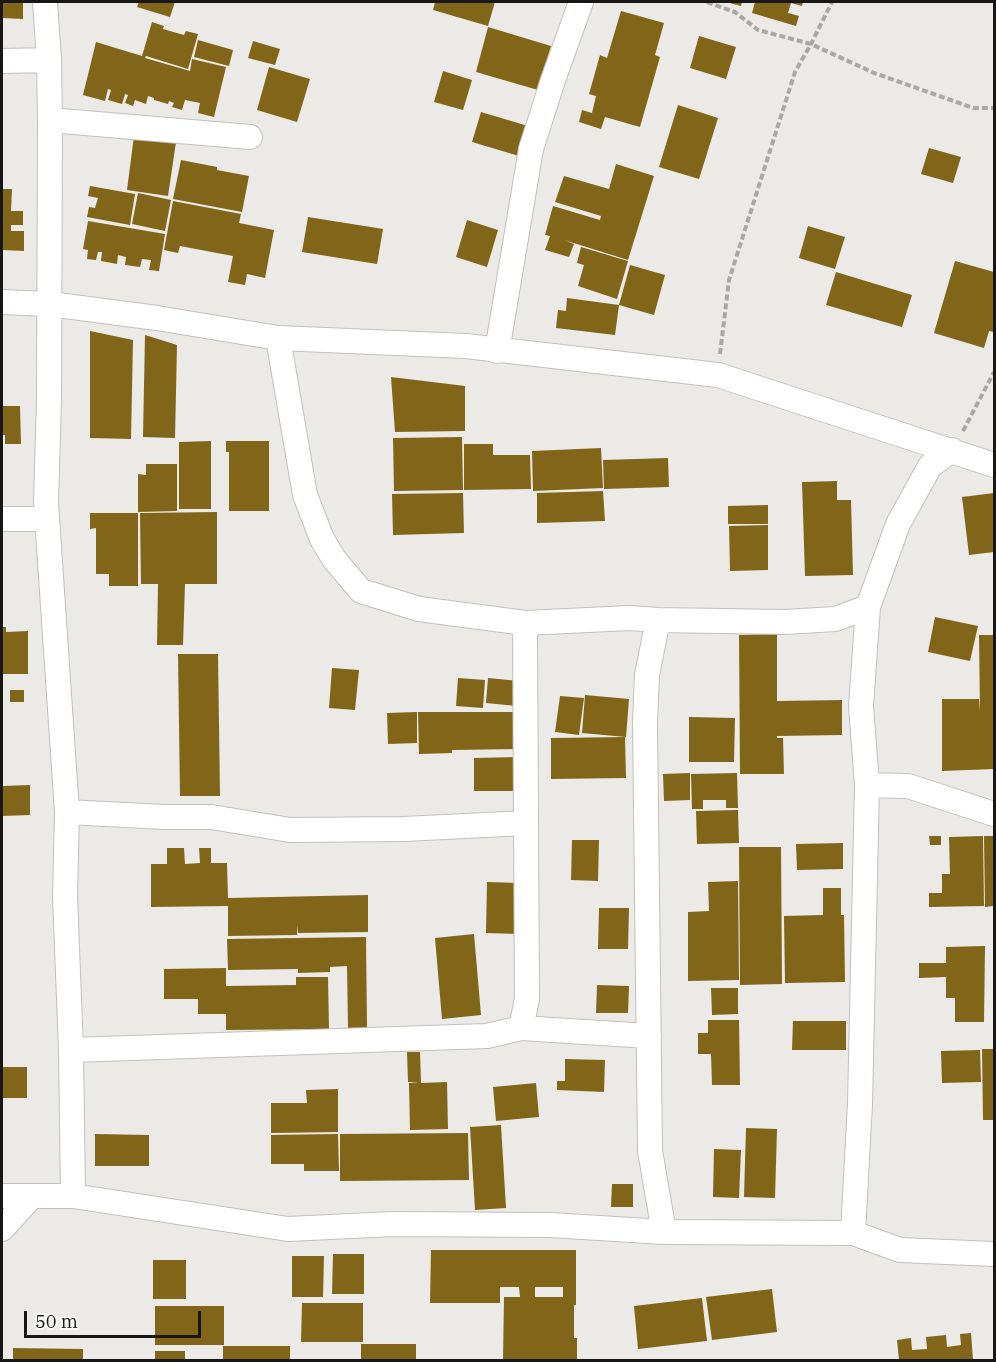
<!DOCTYPE html>
<html>
<head>
<meta charset="utf-8">
<style>
	body { margin:0 }
	#map { position:relative; width:996px; height:1362px; overflow:hidden; background:#eceae7; font-family:"IBM Plex Serif",serif }
	canvas { display:block }
	.frame { position:absolute; inset:0; border:3px solid #181716; pointer-events:none }
	.scale { position:absolute; left:24px; top:1311px; width:177px; height:27px; box-sizing:border-box; border:3px solid #181716; border-top:0; padding-left:8px; font-size:18px; line-height:21px; white-space:nowrap; color:#181716; -webkit-text-stroke:4px #f9f8f4; paint-order:stroke }
</style>
</head>
<body>
<div id="map">
<canvas width="996" height="1362"></canvas>
<div class="frame"></div>
<div class="scale">50 m</div>
</div>
<script>
const g = document.querySelector('canvas').getContext('2d');
g.lineJoin = 'round';
function fillPath(path, color) {
  g.fillStyle = color;
  g.fill(path, 'evenodd');
}
function trace(path, color, width, dash) {
  g.strokeStyle = color;
  g.lineWidth = width;
  g.lineCap = dash ? 'butt' : 'round';
  g.setLineDash(dash || []);
  g.stroke(path);
}
const building = new Path2D(`
	M2,2H23V19L2,18Z
	M139,2H175L170,17L137,7Z
	M435,2H495L488,26L433,10Z
	M726,2H742L741,6Z
	M755,2H803L802,6L791,3L788,13L799,16L796,26L752,13Z
	M621,11L664,23L655,55L660,57L640,127L605,117L601,129L579,122L582,110L592,113L596,96L589,94L600,55L607,58Z
	M152,22L164,26L163,29L184,35L186,31L198,34L188,69L146,56L145,58L190,71L192,59L226,67L214,117L198,113L200,103L185,100L182,110L172,107L174,103L169,101L168,104L154,100V98L148,96L146,104L135,100L133,106L125,103L128,95L125,94L122,104L108,100L111,90L108,89L105,101L83,95L96,42L142,56Z
	M488,27L551,46L538,90L476,72Z
	M699,36L736,47L726,79L690,68Z
	M198,40L233,50L229,66L194,57Z
	M253,41L280,49L275,65L248,58Z
	M269,67L310,79L297,122L257,110Z
	M443,71L472,80L463,110L434,102Z
	M678,105L718,118L699,179L659,167Z
	M481,112L528,126L519,156L472,142Z
	M134,136L176,142L168,196L127,190Z
	M929,148L961,157L953,183L921,174Z
	M181,160L217,167V170L249,176L242,212L173,199Z
	M616,164L654,176L628,260L564,240L574,244L569,257L545,250L550,236L545,235L553,206L600,220L601,216L555,202L564,176L609,189Z
	M90,186L135,194L130,225L87,217L89,207L95,208L98,198L88,196Z
	M2,189H12L11,211H23V225H11V231H24V251L2,250Z
	M138,193L171,200L165,231L132,224Z
	M173,201L241,214L239,223L274,230L265,278L247,274L245,285L228,282L233,256L180,246L178,253L164,250Z
	M308,217L383,229L377,264L302,252Z
	M467,220L498,230L487,267L456,257Z
	M88,221L165,234L159,271L149,270L151,260L142,259L140,267L125,265L126,257L118,255L117,264L101,261L102,252H98L96,260L87,259L88,250L83,249Z
	M808,226L845,237L835,269L799,258Z
	M581,247L628,261L617,299L578,286L584,265L577,263Z
	M955,261L994,272V332L989,331L984,348L934,333Z
	M630,265L665,275L654,315L619,305Z
	M836,272L912,295L902,327L826,305Z
	M567,298L619,305L615,335L556,328L558,310L566,311Z
	M90,331L133,340L131,439L90,438Z
	M145,335L177,345L175,438L143,437Z
	M391,377L465,386V431L395,432Z
	M2,406H20L21,444H5V435H2Z
	M462,437L463,490L394,491L393,438Z
	M211,441V509H179V442Z
	M226,441H269V511H229V452H226Z
	M464,444H493V455H530L531,489L464,490Z
	M601,448L603,488L533,491L532,451Z
	M668,458L669,487L604,489L603,460Z
	M146,464H177V511L138,512V474L146,475Z
	M837,481V500H851L853,575L805,576L802,482Z
	M603,491L605,521L537,523V493Z
	M463,493L464,533L393,535L392,494Z
	M994,493V552L969,555L962,497Z
	M768,505V524H728V506Z
	M217,512V584H185L183,645H157L158,584H141L140,513Z
	M90,513H138V586H109V574H96V528L90,529Z
	M768,525V570L730,571L729,526Z
	M935,617L978,626L970,661L928,652Z
	M2,627H6V632L28,631V674H2Z
	M777,634V701L842,700V735L777,736V738H783L784,774H740L739,635Z
	M979,635H994V769L942,771V699H979L980,712Z
	M178,654H218L220,796H180Z
	M332,668L359,670L355,710L329,708Z
	M458,678L485,680L483,708L456,706Z
	M488,678L519,681L517,706L486,703Z
	M10,690H24V702H10Z
	M585,695L629,699L626,737L582,733Z
	M560,696L584,698L579,735L555,732Z
	M417,712V743L388,744L387,713Z
	M418,712H519V749L452,750V753L419,754Z
	M689,717L735,718L734,762H689Z
	M625,737L626,778L551,779V738Z
	M518,757L519,791H474V758Z
	M690,773V800L664,801L663,774Z
	M737,773L738,808H726V800H703V809H692L691,774Z
	M30,785V815L2,816V786Z
	M738,810L739,843L697,844L696,811Z
	M929,836H941V845H930Z
	M983,836L984,906L929,907V893H942V874H950L949,837Z
	M984,836H994V906L985,907Z
	M572,840H599L598,881L571,880Z
	M843,843V869L797,870L796,844Z
	M739,847H781L782,984L740,985Z
	M167,848H184L185,864L200,863L199,848H211V863H227L228,898L368,895V932L298,933L297,925V935L228,936V906L151,907V864H167Z
	M738,881L739,980L688,981V912L709,911L708,882Z
	M487,882L519,883V934L486,933Z
	M823,888H841V915H844L845,982L785,983L784,916L823,915Z
	M599,908H629L628,949H598Z
	M474,934L481,1015L442,1019L435,938Z
	M366,937L367,1028H348L347,966L330,967V972L298,973V969L228,970L227,939Z
	M985,946L984,1022H955V998H946V977L919,978V963H946V947Z
	M226,968V986L296,985V977H328L329,1029L226,1030V1014H198V999H164V969Z
	M597,985L629,986L628,1013H596Z
	M711,988H738V1014L712,1015Z
	M708,1020H739L740,1085H712L711,1054H698V1033H708Z
	M793,1021H846V1050H792Z
	M982,1049H994V1120H983Z
	M980,1050L981,1082L942,1083L941,1051Z
	M407,1052H420L421,1083L447,1082L448,1129L410,1130L409,1083L419,1082H408Z
	M565,1059L605,1060L604,1092L557,1090V1081H565Z
	M2,1067H27V1098H2Z
	M536,1083L539,1117L496,1121L493,1087Z
	M338,1089V1132L271,1133V1103H307L306,1090Z
	M501,1125L506,1208L475,1210L470,1127Z
	M746,1128L777,1129L775,1198L744,1197Z
	M468,1133L469,1180L340,1181V1134Z
	M95,1134L149,1135V1166H95Z
	M338,1134L339,1171H304V1164H271V1135Z
	M714,1149L741,1150L739,1198L713,1197Z
	M612,1184H633V1207H611Z
	M431,1250H576V1305H574V1338H577V1360H503L504,1297H520L519,1287H500V1303H430ZM535,1287H563V1297H535Z
	M333,1254H364V1294H332Z
	M292,1256H324L323,1297H292Z
	M153,1260H186V1299H153Z
	M772,1289L777,1332L712,1340L706,1297Z
	M702,1298L707,1341L638,1349L634,1306Z
	M302,1303H363V1342H301Z
	M155,1306H224V1345H155Z
	M971,1333L973,1360H899L897,1340L911,1338L912,1350L927,1349L926,1337L946,1335L947,1347L961,1345L960,1334Z
	M361,1344H416V1360H361Z
	M223,1346H290V1360H223Z
	M13,1348L83,1349V1360H13Z
	M155,1351H185V1360H155Z`);
const path = new Path2D(`
	M707,2L735,12L758,30L811,44L874,73L973,108H994
	M720,354L729,280L795,72L811,44L832,2
	M963,431L994,372`);
const street = new Path2D(`
	M45,2L49,60L50,120L49,399L46,503L67,812L65,896L71,1050L73,1196
	M2,61L49,60
	M50,120L250,137
	M2,302L50,304L157,318L278,338L466,346L718,375L994,465
	M278,338L305,495L322,539L334,559L361,591L419,609L525,623L630,618L658,620L785,622L835,619L868,607L861,706L867,785L860,1104L853,1233
	M497,351L531,149L553,80L581,2
	M2,519H47
	M868,607L898,524L930,466L952,450
	M658,620L647,675L645,722L650,1151L664,1232
	M867,785L908,786L994,814
	M67,812L164,817H211L290,830L404,829L526,823L525,623
	M521,1028L649,1036
	M71,1050L487,1036L521,1028L527,999L526,823
	M2,1196H73L288,1229L393,1224L550,1225L664,1232L853,1233L900,1250L994,1254
	M2,1229L32,1196`);
fillPath(building, '#816518');
trace(street, '#c1c0bc', 26);
trace(path, '#aaa8a6', 4, [6, 3]);
trace(street, '#fff', 24);
</script>
</body>
</html>
